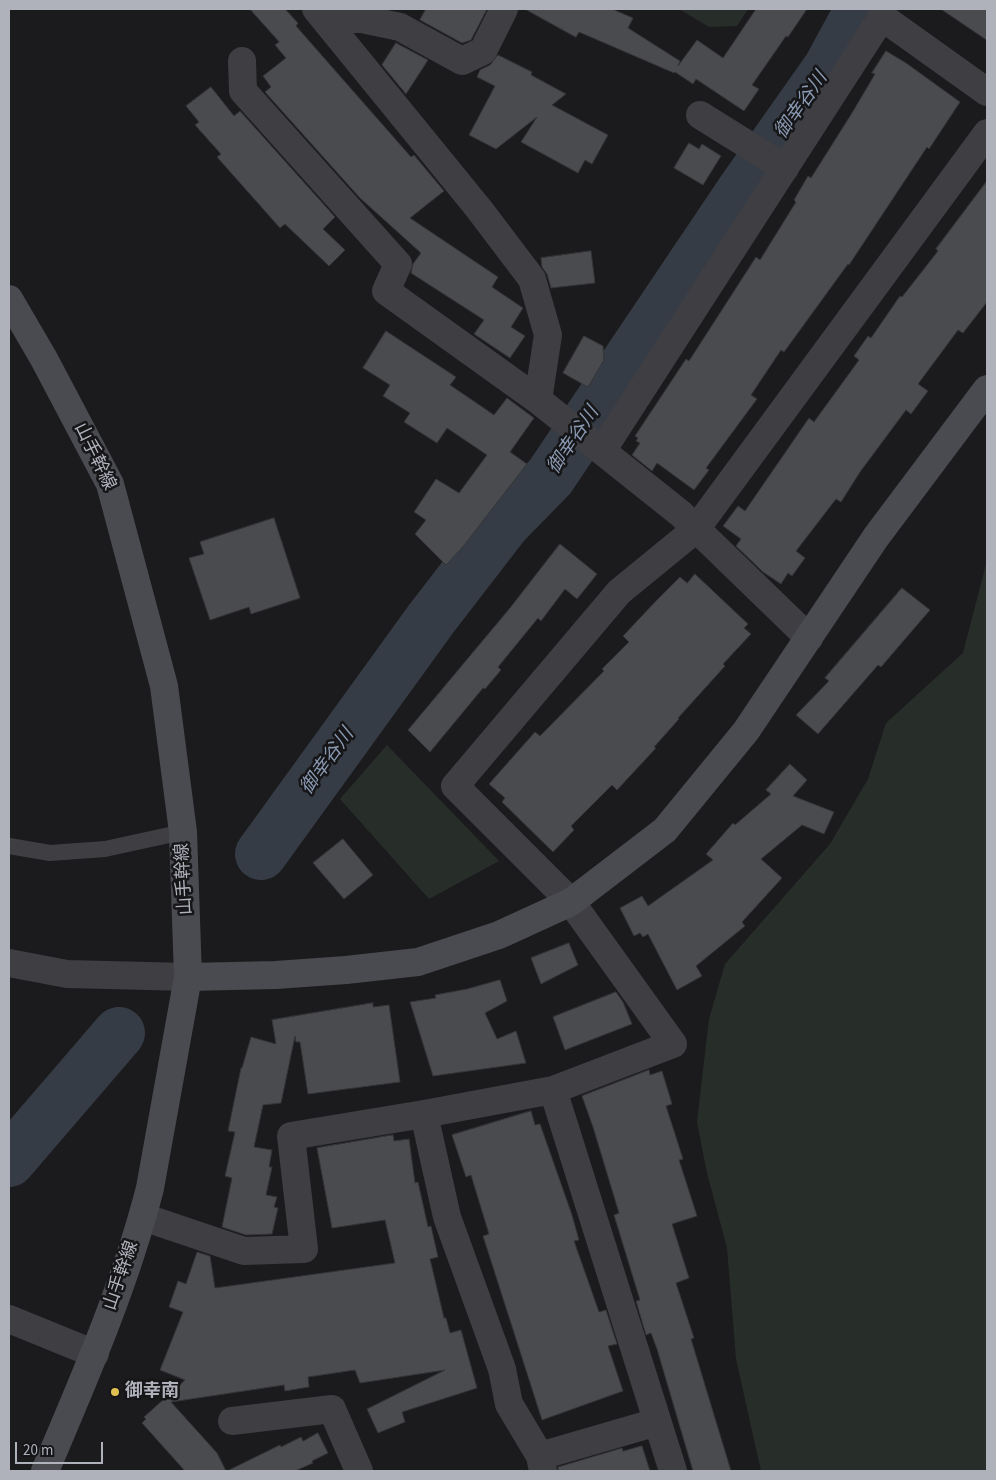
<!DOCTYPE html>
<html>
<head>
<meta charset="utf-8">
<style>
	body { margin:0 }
	#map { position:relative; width:996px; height:1480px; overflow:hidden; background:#1b1b1d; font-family:"Source Sans 3",sans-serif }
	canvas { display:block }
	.frame { position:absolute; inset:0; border:10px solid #afb1bb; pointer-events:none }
	.scale { position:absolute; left:15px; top:1442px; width:88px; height:22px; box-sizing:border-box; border:2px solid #afb1bb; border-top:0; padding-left:6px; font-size:15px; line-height:18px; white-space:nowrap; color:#afb1bb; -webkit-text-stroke:4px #161618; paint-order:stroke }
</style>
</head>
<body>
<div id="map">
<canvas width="996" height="1480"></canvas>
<div class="frame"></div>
<div class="scale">20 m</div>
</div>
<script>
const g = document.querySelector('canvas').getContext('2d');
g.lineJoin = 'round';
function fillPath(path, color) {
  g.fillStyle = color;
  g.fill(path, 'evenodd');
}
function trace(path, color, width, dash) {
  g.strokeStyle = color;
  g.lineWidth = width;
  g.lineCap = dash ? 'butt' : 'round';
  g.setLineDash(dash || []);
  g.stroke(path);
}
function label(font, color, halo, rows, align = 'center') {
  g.font = font + ' "Source Sans 3","Noto Sans JP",sans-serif';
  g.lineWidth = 5;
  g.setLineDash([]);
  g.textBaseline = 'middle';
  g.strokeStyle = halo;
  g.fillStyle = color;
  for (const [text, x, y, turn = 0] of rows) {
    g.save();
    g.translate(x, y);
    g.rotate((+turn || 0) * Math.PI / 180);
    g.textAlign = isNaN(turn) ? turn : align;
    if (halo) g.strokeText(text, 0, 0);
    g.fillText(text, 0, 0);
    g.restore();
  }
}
const green = new Path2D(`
	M679,9H748L737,26L709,27Z
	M987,560V1471H761L736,1359L727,1248L707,1173L697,1122L709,1019L725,964L830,844L868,779L886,723L963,653Z
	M387,745L499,861L429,899L340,799Z`);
const river = new Path2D(`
	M261,854L431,619L505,523L550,477L743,190L829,68L861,9
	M9,1161L119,1033`);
const building = new Path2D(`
	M250,9H285L298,23L296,26L411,157L414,155L444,191L410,218L498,277L492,287L523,308L511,327L525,336L510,358L474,334L484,320L411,273L413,264L421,253L360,198L265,92L271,87L263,76L286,58L275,45L279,42Z
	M426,9H487L471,40L462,43L420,20Z
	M525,9H612L633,18L628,28L680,61L678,66L697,40L723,58L756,9H807L788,37L786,36L752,85L759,89L744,111L696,79L693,84L675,72L674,73L579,32L576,37Z
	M941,9H987V40Z
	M396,43L428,60L406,94L382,65Z
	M886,51L906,63L960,102L929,149L927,147L849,265L848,264L784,352L781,350L751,395L757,399L706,468L709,470L694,490L657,463L652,471L632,455L640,443L636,441L638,438L635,436L686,359L689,361L756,257L760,260L796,202L794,200L808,176L811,178L852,113L875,74L872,73Z
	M498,55L532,72L531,75L566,94L552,105L608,135L592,164L585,160L578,173L521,142L537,117L496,149L469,135L495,86L477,77L480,70L490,65Z
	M211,87L234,116L240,111L335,217L323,229L345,250L329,266L285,224L280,228L217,157L221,154L195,125L199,122L186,106Z
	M689,143L699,149L702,144L721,156L703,185L674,168Z
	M987,181V302L963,333L958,330L918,384L928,391L911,414L906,410L860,472L841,502L836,499L796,551L805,558L792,576L788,573L781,584L763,572L736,546L741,539L723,526L738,506L745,511L809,418L814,422L859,360L854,356L868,336L871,338L900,296L902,297L938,251L936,249Z
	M591,251L595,283L551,288L547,274L542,267L541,258Z
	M386,331L456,377L450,385L494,415L507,398L534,418L510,452L527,464L462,548L446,565L415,534L426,520L414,512L436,479L459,493L487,455L447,428L437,443L404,422L410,413L383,396L390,385L363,368Z
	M584,336L603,346L604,360L588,387L563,373Z
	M274,518L300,598L251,614L249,607L210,620L189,558L204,554L200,542Z
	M560,544L597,574L577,599L565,589L541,621L538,618L498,667L501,670L485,689L483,688L430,752L408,730L510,608Z
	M695,574L748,624L744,628L751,634L723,664L725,666L678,718L679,719L654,747L656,748L617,790L612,785L571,826L574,830L553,852L502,802L505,798L489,784L535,732L540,736L604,671L602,669L629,642L623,636L656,601L680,577L687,583Z
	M902,588L930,610L881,667L878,665L818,734L796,715L829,681L825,678Z
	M790,764L807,780L793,796L834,812L824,834L802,825L761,859L782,878L742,922L745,926L696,966L702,976L677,990L648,934L643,937L640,933L634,936L620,908L642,896L648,906L713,860L706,854L733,823L735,825L771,794L766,790Z
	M343,839L373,875L344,899L313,863Z
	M569,943L578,965L541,984L531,958Z
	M500,980L507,1001L485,1013L497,1039L516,1031L526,1063L433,1076L410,1002L436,998L435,995L467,989Z
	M616,992L623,1002L632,1024L565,1050L553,1017Z
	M373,1003V1007L389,1005L400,1082L308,1094L300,1042H296L295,1036L281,1103L263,1105L254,1147L272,1150L269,1167H272L266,1195L277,1197L274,1207L278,1208L272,1234L246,1235L222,1227L232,1178L225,1176L235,1132L228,1131L241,1068H242L251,1037L276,1044L272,1020Z
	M649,1070L650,1075L662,1071L672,1104L666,1106L683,1159L679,1160L697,1216L672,1224L689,1278L676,1283L694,1338L691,1339L731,1471H693L657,1349L651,1333L646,1335L636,1301L640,1300L614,1215L619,1213L593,1127L582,1096Z
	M531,1111L535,1125L540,1124L572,1215L579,1240L574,1241L599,1312L606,1310L617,1344L608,1346L623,1391L542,1420L483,1236L489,1234L471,1175L466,1177L452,1135Z
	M393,1135L394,1141L409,1139L415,1183L418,1182L428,1227L431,1226L438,1257L430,1259L444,1318H446L450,1333L461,1330L477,1388L402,1412L405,1422L378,1433L367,1409L445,1370L360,1383L355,1370L308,1377L309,1387L285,1391L284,1385L171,1402L217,1453L226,1471H185L142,1423L146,1419L144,1417L185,1380L160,1370L183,1312L169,1307L178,1281L186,1284L197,1252L210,1256L215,1288L395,1263L385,1220L332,1228L317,1148Z
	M318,1433L328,1453L312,1461L313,1463L295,1471H227L280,1445L281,1447L301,1437L303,1441Z
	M642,1446L650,1471H558V1467L622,1448L623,1451Z`);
const lane = new Path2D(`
	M9,846L50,853L105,849L183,832`);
const street = new Path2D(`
	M316,9L479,209L532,279L548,335L538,400L681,514L809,638
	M326,19H362L400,27L462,61L483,51L504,9
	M242,61L243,91L398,264L386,291L538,400
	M700,115L785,168
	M602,451L882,17L987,92
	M9,963L67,974L188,977
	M553,1090L673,1471
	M424,1114L447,1217L502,1369L509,1404L540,1456L543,1471
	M143,1217L244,1251L304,1249L291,1136L424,1114L553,1090L673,1044L571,902L455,786L619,592L696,529L987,133
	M9,1319L95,1354
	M232,1421L332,1409L359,1471
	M540,1456L657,1422`);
const secondary = new Path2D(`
	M9,299L44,359L110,484L164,686L183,832L188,977L150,1188C125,1286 84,1379 45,1471
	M188,977L276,975L346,970L418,962L499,935L571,902L665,830L746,731L876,537L987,389`);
const markers = [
	[115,1392,5,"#e0c14f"]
];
const streetNames = [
	["山手幹線",94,457,64],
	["山手幹線",185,879,-93],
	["山手幹線",122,1276,-71]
];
const poiNames = [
	["御幸南",125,1392]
];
const waterNames = [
	["御幸谷川",802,106,-55],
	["御幸谷川",574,441,-56],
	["御幸谷川",328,762,-54]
];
fillPath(green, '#272e29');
trace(river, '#363c45', 52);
fillPath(building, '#4a4b4f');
trace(building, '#353538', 1);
trace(lane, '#3e3e43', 16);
trace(street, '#3e3e43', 28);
trace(secondary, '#4a4b51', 28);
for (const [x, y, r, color] of markers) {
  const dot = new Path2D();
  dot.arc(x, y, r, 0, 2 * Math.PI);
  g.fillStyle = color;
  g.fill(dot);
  trace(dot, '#161618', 2);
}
label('18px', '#afb1bb', '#161618', streetNames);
label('bold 18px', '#afb1bb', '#161618', poiNames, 'left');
label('italic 19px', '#8a9ab2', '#161618', waterNames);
</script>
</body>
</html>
